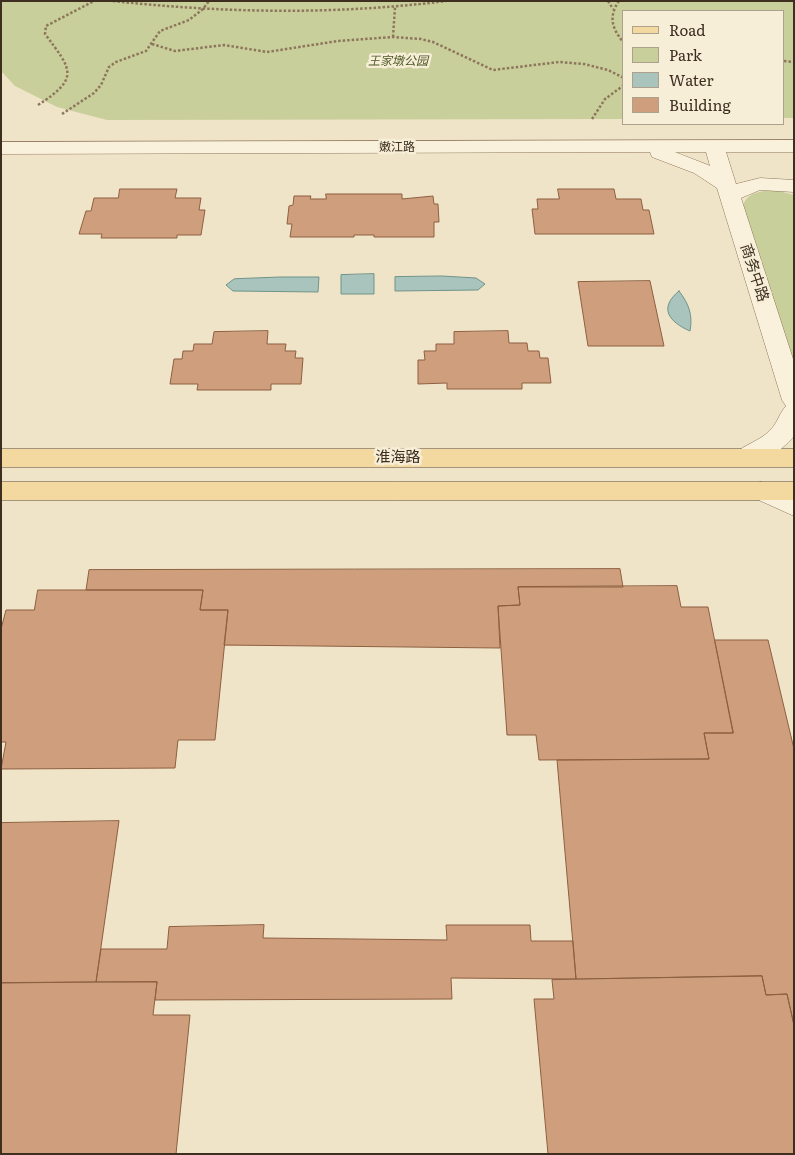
<!DOCTYPE html>
<html>
<head>
<meta charset="utf-8">
<style>
	body { margin:0 }
	#map { position:relative; width:795px; height:1155px; overflow:hidden; background:#f0e4c8; font-family:Literata,serif }
	canvas { display:block }
	.frame { position:absolute; inset:0; border:2px solid #3d2e20; pointer-events:none }
	.legend { position:absolute; left:622px; top:10px; width:162px; height:115px; box-sizing:border-box; background:#f7eed8; border:1px solid #ada18e; margin:0; padding:6px 9px; list-style:none; font-size:15px; color:#3d2e20 }
	.legend li { display:flex; align-items:center; gap:10px; height:25px }
	.legend b { width:25px; border:1px solid #ada18e }
</style>
</head>
<body>
<div id="map">
<canvas width="795" height="1155"></canvas>
<div class="frame"></div>
<ul class="legend">
<li><b style="height:6px;background:#f3d9a0"></b>Road</li>
<li><b style="height:14px;background:#c9cf9b"></b>Park</li>
<li><b style="height:14px;background:#a9c4bc"></b>Water</li>
<li><b style="height:14px;background:#cf9f7d"></b>Building</li>
</ul>
</div>
<script>
const g = document.querySelector('canvas').getContext('2d');
g.lineJoin = 'round';
function fillPath(path, color) {
  g.fillStyle = color;
  g.fill(path, 'evenodd');
}
function trace(path, color, width, dash) {
  g.strokeStyle = color;
  g.lineWidth = width;
  g.lineCap = dash ? 'butt' : 'round';
  g.setLineDash(dash || []);
  g.stroke(path);
}
function label(font, color, halo, rows, align = 'center') {
  g.font = font + ' Literata,"Noto Sans SC",serif';
  g.lineWidth = 5;
  g.setLineDash([]);
  g.textBaseline = 'middle';
  g.strokeStyle = halo;
  g.fillStyle = color;
  for (const [text, x, y, turn = 0] of rows) {
    g.save();
    g.translate(x, y);
    g.rotate((+turn || 0) * Math.PI / 180);
    g.textAlign = isNaN(turn) ? turn : align;
    if (halo) g.strokeText(text, 0, 0);
    g.fillText(text, 0, 0);
    g.restore();
  }
}
const green = new Path2D(`
	M1,1H794V118H784V11H624V119L107,120L57,107L15,86L1,71Z
	M775,190L794,195V370L742,208C746,192 761,191 775,190Z`);
const water = new Path2D(`
	M374,274V294H341V275Z
	M442,276L476,278L485,284L478,290L395,291V277Z
	M280,277H319L318,292L233,291L226,285L234,279Z
	M679,291C689,304 693,315 690,331C669,322 658,308 679,291Z`);
const building = new Path2D(`
	M120,189H177L175,198H201L199,210H205L201,235H177V238H101L102,234H79L86,211H91L94,198H118Z
	M558,189H614L616,199H641L643,210H649L654,234H535L532,209H538L537,199H559Z
	M326,194H402V199L433,196L434,204H438L439,222H434V237H374V235H354V237H290L292,224H287L289,206L293,205L294,196H311L310,199H326Z
	M650,281L664,346H588L578,282Z
	M268,331L267,344H286L285,351H296L295,358H303L301,384H271V390H197L198,384H170L174,359H182L183,351H193L194,344H212L214,332Z
	M508,331L509,343H527L528,351H539L540,358H548L551,383H522V389H447V383L418,384V360H425L424,351H436V344H454V332Z
	M620,569L623,587H518L520,605L498,606L500,648L224,645L228,610H200L203,590H86L89,570Z
	M677,586L681,607H708L733,733H704L709,759L539,760L536,735H507L498,606L520,605L518,587Z
	M38,590H203L200,610H228L215,740H178L175,768L1,769L6,742H1V629L6,610H34Z
	M715,640H768L794,749V1025L787,994L766,995L762,976L576,979L557,760L709,759L704,733H733Z
	M119,821L96,982L1,983V823Z
	M264,925L263,938L447,940L446,925H530L531,941H573L576,979L451,978L452,999L155,1000L157,982H96L101,949H167L169,927Z
	M762,976L766,995L787,994L794,1025V1154H548L534,999H554L552,980Z
	M157,982L153,1015H190L176,1154H1V983Z`);
const path = new Path2D(`
	M113,1C225,13 334,15 446,1
	M608,1L613,9
	M619,1C608,17 612,29 624,43
	M393,37L395,7
	M152,44L175,51L224,45L267,52L338,41L393,37L421,39L433,42L493,70L559,62L584,64L608,70L624,78
	M784,61L794,62
	M38,105C80,78 72,70 45,34L46,26L94,1
	M62,114L94,93L101,85L109,67L116,62L146,51L160,31L189,20L203,9L209,1
	M592,119L605,99L624,85`);
const minor = new Path2D(`
	M794,140V152H726L736,184L760,178L794,180V192L760,190L741,198L794,362V436C781,452 754,471 734,465L730,459C738,447 755,443 766,434C777,426 778,415 786,406L782,400L717,188L694,173L652,157L650,152L1,154V142ZM675,152H706L710,166L708,165Z
	M761,482L794,496V516L752,497L748,491L752,485Z`);
const major = new Path2D(`
	M1,449H794V467H1Z
	M1,482H794V500H1Z`);
const farParknames = [
	["王家墩公园",398,61]
];
const farStreetnames = [
	["嫩江路",397,147]
];
const streetNames = [
	["商务中路",754,273,72],
	["淮海路",398,458]
];
fillPath(green, '#c9cf9b');
fillPath(water, '#a9c4bc');
trace(water, '#6f938a', 1);
fillPath(building, '#cf9f7d');
trace(building, '#8d5f41', 1);
trace(minor, '#8d765c', 1);
trace(major, '#5b4430', 1);
trace(path, '#8d765c', 2.5, [2.5, 2]);
fillPath(minor, '#faf1dc');
fillPath(major, '#f3d9a0');
label('italic 12px', '#4d5a26', '#f7eed8', farParknames);
label('12px', '#3d2e20', '#f7eed8', farStreetnames);
label('15px', '#3d2e20', '#f7eed8', streetNames);
</script>
</body>
</html>
